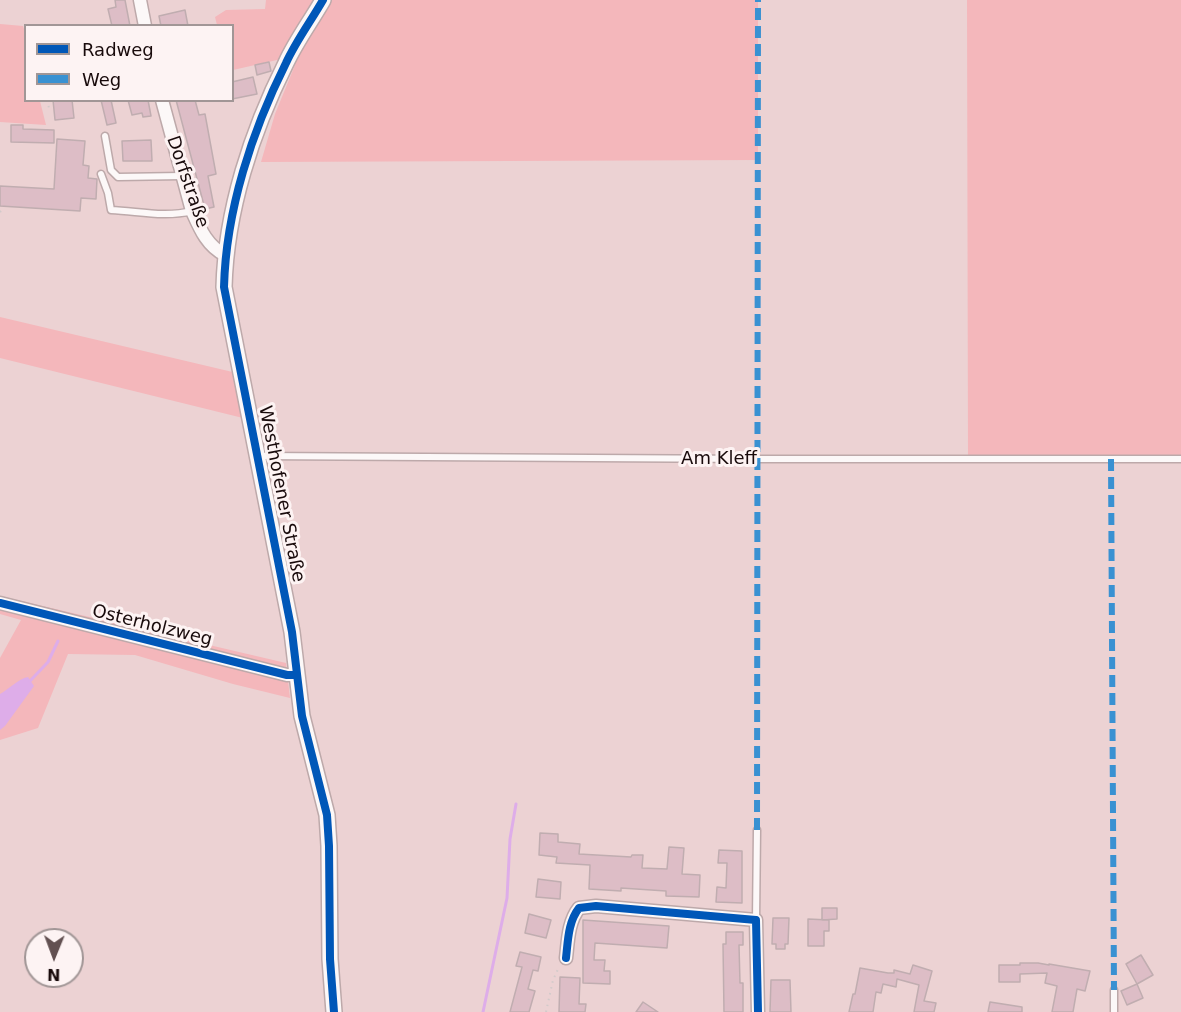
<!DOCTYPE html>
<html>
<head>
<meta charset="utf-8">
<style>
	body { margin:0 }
	#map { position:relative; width:1181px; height:1012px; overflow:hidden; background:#ecd2d3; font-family:"DejaVu Sans",sans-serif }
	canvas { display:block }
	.legend { position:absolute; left:24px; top:24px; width:210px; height:78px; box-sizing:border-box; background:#fdf3f3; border:2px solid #a19696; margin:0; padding:8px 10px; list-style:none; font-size:18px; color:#180a0b }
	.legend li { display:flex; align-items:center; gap:12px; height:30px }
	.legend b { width:30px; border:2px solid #a19696 }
	.north { position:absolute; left:24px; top:928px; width:60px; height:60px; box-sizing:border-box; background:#fdf3f3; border:2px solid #a19696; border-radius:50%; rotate:181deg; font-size:16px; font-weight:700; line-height:24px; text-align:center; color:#180a0b }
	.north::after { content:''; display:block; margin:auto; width:21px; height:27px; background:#625051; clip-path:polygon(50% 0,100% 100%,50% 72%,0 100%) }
</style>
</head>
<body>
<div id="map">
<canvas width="1181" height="1012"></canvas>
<ul class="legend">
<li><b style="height:8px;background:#0057b8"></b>Radweg</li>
<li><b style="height:8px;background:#3991d2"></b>Weg</li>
</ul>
<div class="north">N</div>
</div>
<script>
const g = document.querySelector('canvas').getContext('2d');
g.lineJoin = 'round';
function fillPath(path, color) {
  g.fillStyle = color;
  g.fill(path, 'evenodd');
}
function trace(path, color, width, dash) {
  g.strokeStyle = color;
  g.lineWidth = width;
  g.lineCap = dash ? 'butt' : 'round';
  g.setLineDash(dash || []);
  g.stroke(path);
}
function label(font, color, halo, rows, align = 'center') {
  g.font = font + ' "DejaVu Sans",sans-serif';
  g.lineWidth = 6;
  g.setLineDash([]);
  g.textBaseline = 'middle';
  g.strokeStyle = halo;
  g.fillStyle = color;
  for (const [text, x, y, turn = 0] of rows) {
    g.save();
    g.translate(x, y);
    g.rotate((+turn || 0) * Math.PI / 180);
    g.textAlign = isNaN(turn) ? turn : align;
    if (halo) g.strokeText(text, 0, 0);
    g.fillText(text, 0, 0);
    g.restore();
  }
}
const green = new Path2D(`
	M266,0H758V160L261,162L275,114L295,65L277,60L233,70L232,26L217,25L215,17L226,10L265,9Z
	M967,0H1181V459H968Z
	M0,24L23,26L26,35V100L40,101L46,125L0,122Z
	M0,317L241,374L251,420L0,358Z
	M0,596L286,663L290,698L233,684L135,655L68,654L38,728L0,740V658L21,620L0,614Z`);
const water = new Path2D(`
	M28,677L34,686L5,726L0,730V694C9,689 18,679 28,677Z`);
const stream = new Path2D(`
	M30,681L48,662L58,641
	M483,1012L507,898L510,839L516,804`);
const building = new Path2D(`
	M115,0H125L130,26H112L108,9L116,7Z
	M185,10L188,26H161L159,16Z
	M269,62L271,71L257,75L255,65Z
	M253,77L257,94L232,99V82Z
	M53,100H72L74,118L55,120Z
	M101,100H111L116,123L107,125Z
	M128,100H148L151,116L143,117L142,113L132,115Z
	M176,100H195L199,115L205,114L216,174L208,176L214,207L205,209Z
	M11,125H23V129L54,130V143L11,142Z
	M57,139L85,141L83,165L89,166L88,178L97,179L96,199L81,198L80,211L0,206V186L54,189Z
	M151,140L152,161H123L122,141Z
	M540,833L558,834V842L580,844L579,854L631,857L632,855H643L642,868L667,869L669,847L684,848L682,874L700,875L699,897L666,896V891L621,888V891L589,889L590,865L556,863L557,857L539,855Z
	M719,850L742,851V903L716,902L717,887L726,888L727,863H718Z
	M538,879L561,882L560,899L536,897Z
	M822,908H837V919L822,920Z
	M529,914L551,920L546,938L525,933Z
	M773,918H789L788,944H785V949H776V944H772Z
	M808,919L829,920V931H824V946H808Z
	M583,920L669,926L667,948L595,943L594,960H605L604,971H610V984L583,983Z
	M726,932H743V945H739L740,983H743V1012H724L723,944H726Z
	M520,952L541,957L538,971L533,970L528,989L535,991L529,1012H510L522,967L516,966Z
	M1141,955L1153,975L1137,984L1126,964Z
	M1020,963H1038L1049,965V964L1090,971L1085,991L1077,989L1073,1012H1052L1057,986L1045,983L1047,973L1020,974V982H999V965H1020Z
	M913,965L932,971L924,1001L936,1003L934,1012H914L919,985L897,979L896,987L883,984L881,993L876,992L873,1012H849L853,994H855L860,968L888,973H894V970L910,974Z
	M560,977L580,978L579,1004H586L585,1012H559Z
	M771,980H790L791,1012H770Z
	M1137,984L1143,998L1127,1005L1121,991Z
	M643,1002L658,1012H636Z
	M990,1002L1022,1007V1012H988Z`);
const path = new Path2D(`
	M48,100L49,110
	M0,212L2,210
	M546,1012L553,980L559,967`);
const service = new Path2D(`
	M105,136L111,170L118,177L182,176
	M101,174L108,193L111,210C138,211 164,218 192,211
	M258,456L758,459H1181
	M756,920L757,830
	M1114,1012V990`);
const minor = new Path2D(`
	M140,0L145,26
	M162,100L192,211C200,229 207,246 225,255
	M0,603L287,675H297
	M566,958C568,941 568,922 579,908L596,906L756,920L758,1012`);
const tertiary = new Path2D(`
	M323,0C311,21 296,41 286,63C252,131 226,210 224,287L292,632L302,716L327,815L329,846L330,959L334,1012`);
const quiet = new Path2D(`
	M1111,459L1114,990
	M757,830L758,0`);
const cycleway = new Path2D(`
	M323,0C311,21 296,41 286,63C252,131 226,210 224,287L292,632L302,716L327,815L329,846L330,959L334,1012
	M0,603L287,675H297
	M566,958C568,941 568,922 579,908L596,906L756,920L758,1012`);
const streetNames = [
	["Dorfstraße",187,182,71],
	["Am Kleff",719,459],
	["Westhofener Straße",281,494,79],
	["Osterholzweg",152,626,14]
];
fillPath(green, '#f4b7bb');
fillPath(water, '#deade9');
trace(stream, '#deade9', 3);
fillPath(building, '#ddbdc6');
trace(building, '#c0adb0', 1.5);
trace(service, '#bda9aa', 9);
trace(minor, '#bda9aa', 15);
trace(tertiary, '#bda9aa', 18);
trace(path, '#d2caca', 2, [1.5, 4.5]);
trace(service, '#fcf8f8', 6);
trace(minor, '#fcf8f8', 12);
trace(tertiary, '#fcf8f8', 15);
trace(quiet, '#3991d2', 6, [12, 6]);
trace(cycleway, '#0057b8', 8);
label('18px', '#180a0b', '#fdf3f3', streetNames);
</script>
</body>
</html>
